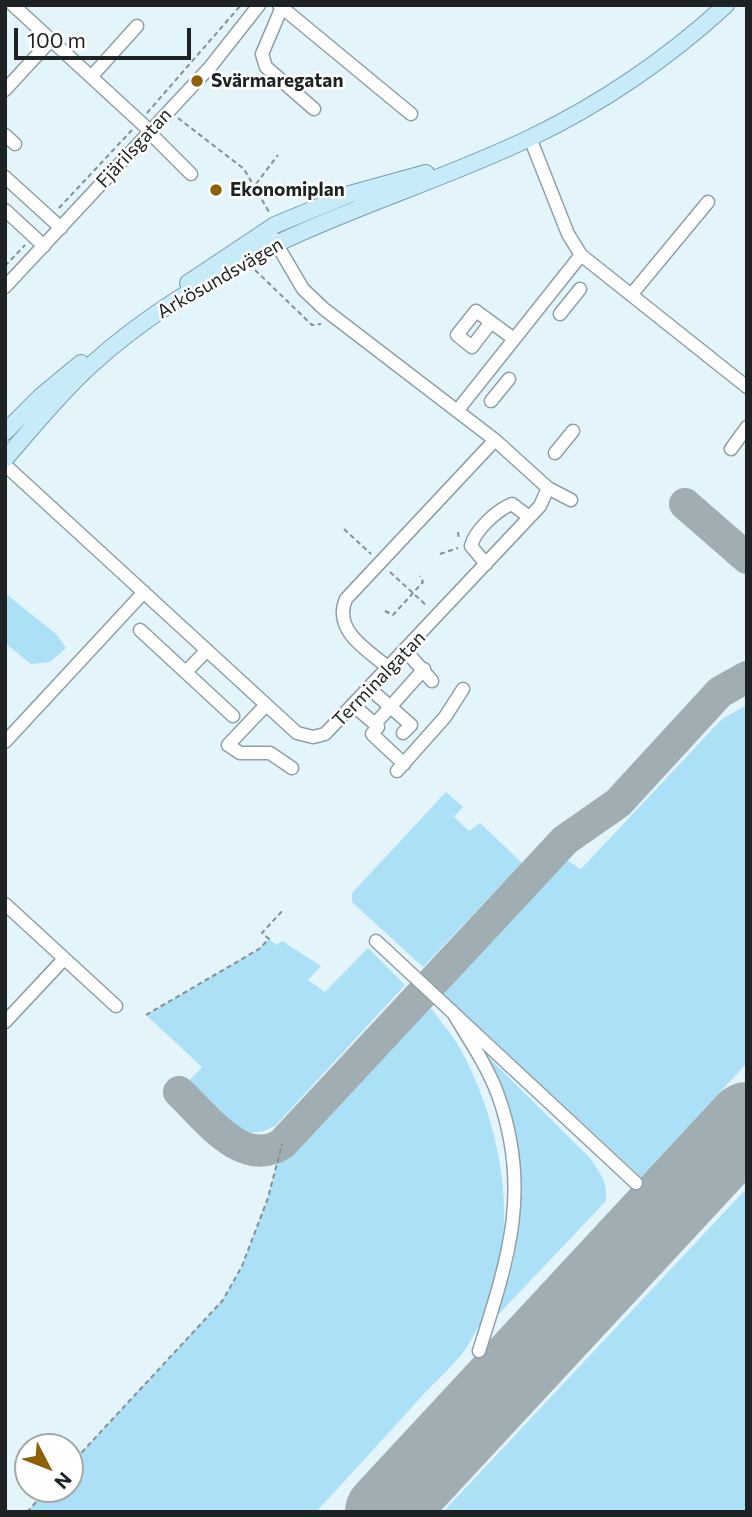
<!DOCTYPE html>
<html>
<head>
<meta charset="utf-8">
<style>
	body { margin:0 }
	#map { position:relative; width:752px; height:1517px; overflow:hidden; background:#e4f4fb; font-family:Commissioner,sans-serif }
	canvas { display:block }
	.frame { position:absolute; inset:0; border:7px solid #1d2325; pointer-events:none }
	.north { position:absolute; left:14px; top:1433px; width:70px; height:70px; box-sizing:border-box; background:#fff; border:2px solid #a5a7a8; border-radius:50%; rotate:132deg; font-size:19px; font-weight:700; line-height:28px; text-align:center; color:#1d2325 }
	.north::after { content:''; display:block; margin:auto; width:24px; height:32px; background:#8e6108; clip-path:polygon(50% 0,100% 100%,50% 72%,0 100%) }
	.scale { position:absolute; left:14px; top:28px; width:177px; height:32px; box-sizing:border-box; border:4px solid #1d2325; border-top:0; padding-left:9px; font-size:21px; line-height:24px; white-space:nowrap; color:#1d2325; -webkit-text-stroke:5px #fff; paint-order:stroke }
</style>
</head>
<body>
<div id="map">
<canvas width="752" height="1517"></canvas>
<div class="frame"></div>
<div class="north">N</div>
<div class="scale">100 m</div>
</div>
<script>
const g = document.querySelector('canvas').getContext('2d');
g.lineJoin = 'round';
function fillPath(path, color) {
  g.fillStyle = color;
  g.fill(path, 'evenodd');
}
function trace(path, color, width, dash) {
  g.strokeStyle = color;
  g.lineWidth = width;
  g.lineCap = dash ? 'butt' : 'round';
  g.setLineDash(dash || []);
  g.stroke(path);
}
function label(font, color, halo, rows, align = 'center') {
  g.font = font + ' Commissioner,sans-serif';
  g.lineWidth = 5;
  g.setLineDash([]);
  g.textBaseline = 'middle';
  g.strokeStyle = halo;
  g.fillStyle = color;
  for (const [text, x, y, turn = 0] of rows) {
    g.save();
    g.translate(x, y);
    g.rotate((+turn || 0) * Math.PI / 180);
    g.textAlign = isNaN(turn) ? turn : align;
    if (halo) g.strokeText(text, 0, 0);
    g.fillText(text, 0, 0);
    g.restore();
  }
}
const green = new Path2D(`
	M5,593L57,635L66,648L50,662L31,664L5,643Z
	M747,705V1063L641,1177L440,991L565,859L581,869L722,719Z
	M446,792L463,807L454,817L469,831L480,823L522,863L423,967L352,902V893Z
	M269,939L277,945L282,941L321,966L308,980L325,992L368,948L405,985L276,1125C239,1149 209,1109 184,1086L202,1067L146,1015L259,949Z
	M428,1004C439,1020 453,1035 462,1052C509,1142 525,1257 467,1347C455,1365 435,1381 420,1398C386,1436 351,1474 316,1512H27L48,1489H70V1465L223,1300L242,1266L268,1198L282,1144L290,1149Z
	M484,1053L590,1158C599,1172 610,1184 605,1202L495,1318C531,1234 530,1132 484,1053Z
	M747,1188V1512H443Z`);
const taxiway = new Path2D(`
	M685,504L747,558
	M179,1092C206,1117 242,1169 282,1144L565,840L618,803L720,692L747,677`);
const runway = new Path2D(`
	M385,1512L747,1122`);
const path = new Path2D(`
	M147,113L241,5
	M178,118L244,169L269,212
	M256,184L278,155
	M59,208L132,130
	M5,266L25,245
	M255,270L312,325L321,324
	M344,529L371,554
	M458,532L459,540
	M440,554L458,548
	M390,572L427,606
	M385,611L393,615L423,582L420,576
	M146,1015L259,949L269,939L262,933L284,909
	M70,1465L223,1300L242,1266L268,1198L282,1144
	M27,1512L48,1489`);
const minor = new Path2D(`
	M13,5L150,131
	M279,5L411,114
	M282,7L262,54L266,67L314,109
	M91,77L137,26
	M5,90L51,40
	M149,132L191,174
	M5,135L15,144
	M530,138L568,234L581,255L747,387
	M5,177L61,228
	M5,210L44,246
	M273,238L303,289L324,309L495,440L548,488L571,500
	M5,287L211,66L259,5
	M631,295L708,202
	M560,314L580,289
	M491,322L472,347L457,335L476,311L514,339
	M491,401L509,379
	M457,411L581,255
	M731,449L747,427
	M555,453L573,431
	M5,465L297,733L313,737L325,734L540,506L548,488
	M486,564L471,546C475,530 497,510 512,504L529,517
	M140,630L233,716
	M406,651L432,681
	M390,669C369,651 332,631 346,599L495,440
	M186,672L207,650
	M370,689L411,725L403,733
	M266,705L228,745L240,753H270L292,768
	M354,706L375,724L424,669
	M375,724L378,727L372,734L404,764
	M5,742L144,592
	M397,771L445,717L463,689
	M5,904L116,1006
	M376,941L636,1183
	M452,1011C468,1038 487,1065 498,1095C532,1190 508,1260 479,1351
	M5,1022L64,959`);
const major = new Path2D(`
	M188,283L275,225L350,194L426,173
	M5,432L40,397L81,363
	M5,459C33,427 60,393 91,365C145,316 211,276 276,244C359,204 447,178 530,138C603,103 667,59 726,5`);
const markers = [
	[197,81,7,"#8e6108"],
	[216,190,7,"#8e6108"]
];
const poiNames = [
	["Svärmaregatan",211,81],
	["Ekonomiplan",230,190]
];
const streetNames = [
	["Fjärilsgatan",134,148,-47],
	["Arkösundsvägen",220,278,-30],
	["Terminalgatan",379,679,-46]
];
fillPath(green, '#abe0f6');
trace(taxiway, '#a0adb2', 32);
trace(runway, '#a0adb2', 80);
trace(minor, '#91a0a7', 15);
trace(major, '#749dae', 18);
trace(path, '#848f94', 2, [5, 3.5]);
trace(minor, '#fff', 12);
trace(major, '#c8ebfa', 16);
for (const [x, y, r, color] of markers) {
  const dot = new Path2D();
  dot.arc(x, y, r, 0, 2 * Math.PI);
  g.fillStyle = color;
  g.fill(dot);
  trace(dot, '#fff', 2.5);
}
label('bold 19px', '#1d2325', '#fff', poiNames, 'left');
label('19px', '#1d2325', '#fff', streetNames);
</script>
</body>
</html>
